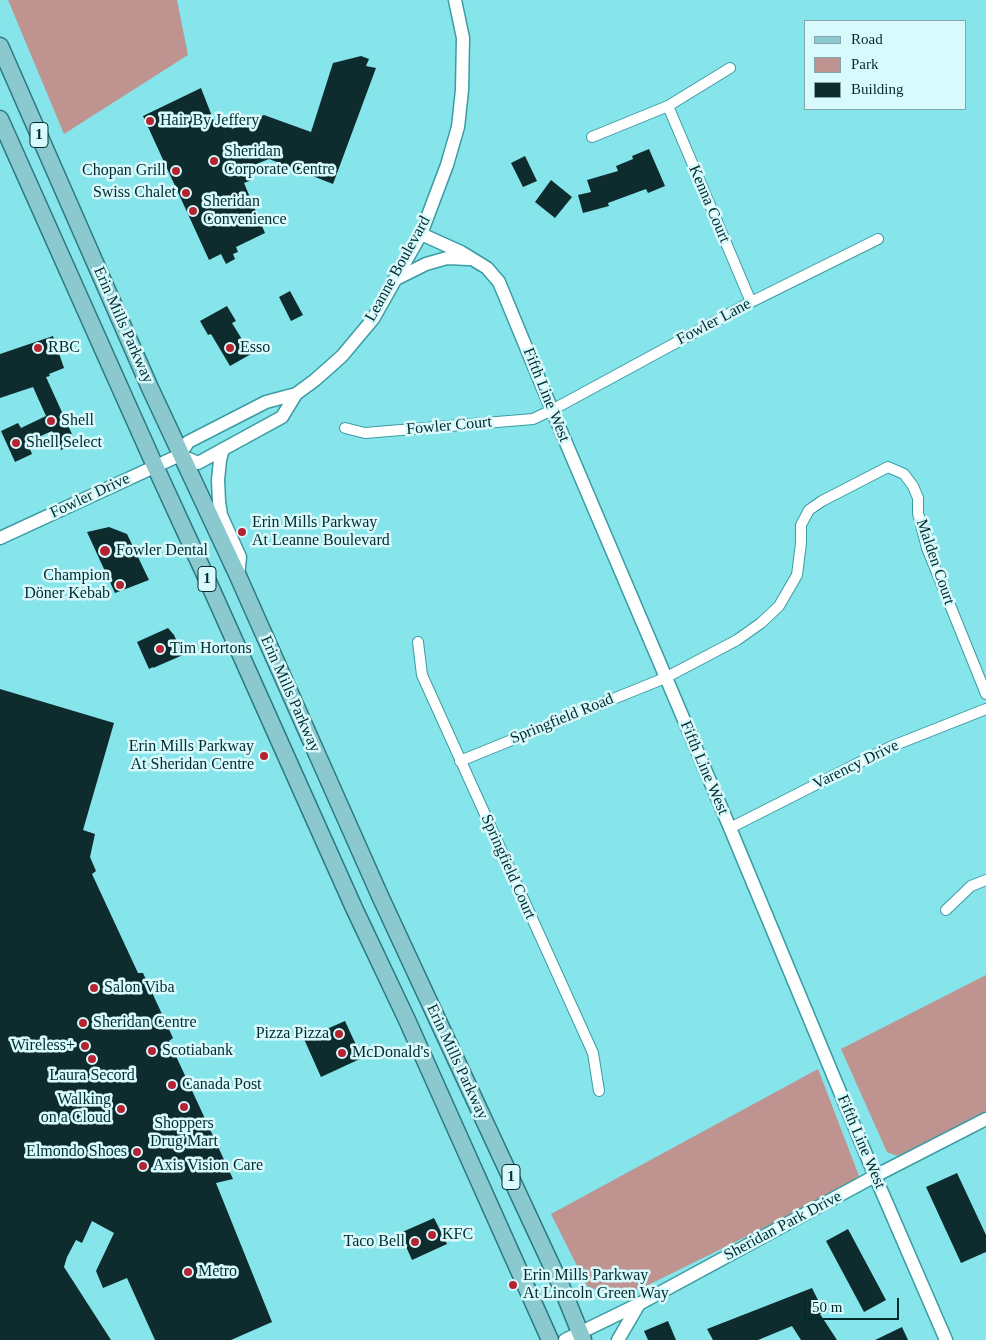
<!DOCTYPE html>
<html>
<head>
<meta charset="utf-8">
<style>
	body { margin:0 }
	#map { position:relative; width:986px; height:1340px; overflow:hidden; background:#86e4eb; font-family:"Times New Roman",serif }
	canvas { display:block }
	.legend { position:absolute; left:804px; top:20px; width:162px; height:90px; box-sizing:border-box; background:#d8fafd; border:1px solid #82a7aa; margin:0; padding:6px 9px; list-style:none; font-size:15px; color:#002b2e }
	.legend li { display:flex; align-items:center; gap:10px; height:25px }
	.legend b { width:25px; border:1px solid #82a7aa }
	.scale { position:absolute; left:804px; top:1298px; width:95px; height:22px; box-sizing:border-box; border:2px solid #002b2e; border-top:0; padding-left:6px; font-size:15px; line-height:18px; white-space:nowrap; color:#002b2e; -webkit-text-stroke:4px #d8fafd; paint-order:stroke }
</style>
</head>
<body>
<div id="map">
<canvas width="986" height="1340"></canvas>
<ul class="legend">
<li><b style="height:6px;background:#8cc9ce"></b>Road</li>
<li><b style="height:14px;background:#bf9390"></b>Park</li>
<li><b style="height:14px;background:#0e2c2e"></b>Building</li>
</ul>
<div class="scale">50 m</div>
</div>
<script>
const g = document.querySelector('canvas').getContext('2d');
g.lineJoin = 'round';
function fillPath(path, color) {
  g.fillStyle = color;
  g.fill(path, 'evenodd');
}
function trace(path, color, width, dash) {
  g.strokeStyle = color;
  g.lineWidth = width;
  g.lineCap = dash ? 'butt' : 'round';
  g.setLineDash(dash || []);
  g.stroke(path);
}
function label(font, color, halo, rows, align = 'center') {
  g.font = font + ' "Times New Roman",serif';
  g.lineWidth = 5;
  g.setLineDash([]);
  g.textBaseline = 'middle';
  g.strokeStyle = halo;
  g.fillStyle = color;
  for (const [text, x, y, turn = 0] of rows) {
    g.save();
    g.translate(x, y);
    g.rotate((+turn || 0) * Math.PI / 180);
    g.textAlign = isNaN(turn) ? turn : align;
    if (halo) g.strokeText(text, 0, 0);
    g.fillText(text, 0, 0);
    g.restore();
  }
}
const green = new Path2D(`
	M8,0H177L188,55L64,134Z
	M986,975V1114L904,1158L889,1153L887,1152L841,1049Z
	M818,1069L859,1176L853,1184L640,1289L604,1293L587,1286L551,1214Z`);
const building = new Path2D(`
	M361,56L369,59L366,66L376,68L333,184L269,159L249,167L254,179L244,183L265,233L236,247L238,252L233,254L235,259L226,264L221,254L209,260L143,116L201,88L215,124L229,121L232,129L264,115L311,132L333,63Z
	M649,149L665,186L648,193L646,189L608,203L609,206L583,213L578,195L591,192L587,180L618,171L616,166L633,159L632,156Z
	M525,156L537,181L523,187L511,163Z
	M551,180L572,197L555,218L535,202Z
	M290,291L303,315L291,321L279,297Z
	M227,306L236,321L232,323L251,354L230,366L211,334L208,335L200,321Z
	M53,336L64,368L49,374L50,376L46,377L76,443L61,450L52,431L27,442L32,454L15,462L1,431L18,423L21,428L46,416L33,387L0,398V354Z
	M109,527L127,534L149,580L115,593L87,532Z
	M168,628L174,635L183,655L153,668V667L149,669L137,642Z
	M0,689L114,723L83,830L95,834L90,857L96,871L92,874L138,973H143L173,1038L169,1041L233,1179L216,1183L272,1322L231,1340H155L127,1278L103,1288L96,1271L114,1233L92,1221L82,1243L76,1240L67,1257L64,1267L111,1340H0Z
	M345,1021L362,1058L321,1077L304,1039Z
	M957,1173L986,1235V1252L961,1263L926,1187Z
	M434,1218L447,1244L412,1260L400,1233Z
	M848,1229L886,1300L864,1312L826,1241Z
	M812,1288L824,1312L820,1314L837,1340H801L792,1326L758,1340H713L707,1329Z
	M668,1321L676,1340H648L644,1331Z
	M902,1327L908,1340H875Z`);
const minor = new Path2D(`
	M668,106L751,302
	M592,137L668,106L730,68
	M345,428L365,433L533,419L552,410L751,302L878,239
	M418,642L422,675L593,1053L599,1091
	M460,761L665,678L737,640L761,623L779,606L797,575L801,543V525L809,510L822,501L888,467L904,474L913,486L918,498V513L927,548L986,694
	M730,828L890,747L986,709
	M946,910L971,886L986,880`);
const tertiary = new Path2D(`
	M421,234L461,252L487,268L499,282L552,410L730,828L875,1176L946,1340
	M394,280L426,264L447,258L469,259
	M223,449L220,460L218,480L219,502L221,515L240,557L238,576
	M180,455L198,463L282,417L296,394L315,380L342,356L373,319L421,234L447,165L458,127L462,90L463,38L455,0
	M180,455L188,442L266,402L296,394
	M0,538L180,455
	M565,1340L639,1304L875,1176L986,1119
	M618,1340L639,1304`);
const primary = new Path2D(`
	M0,46L150,388L238,576L380,896L562,1288L583,1340
	M0,119L155,466L206,577L354,908L407,1020L550,1340`);
const markers = [
	[150,121,5,"#b52331"],
	[214,161,5,"#b52331"],
	[176,171,5,"#b52331"],
	[186,193,5,"#b52331"],
	[193,211,5,"#b52331"],
	[38,348,5,"#b52331"],
	[230,348,5,"#b52331"],
	[51,421,5,"#b52331"],
	[16,443,5,"#b52331"],
	[242,532,5,"#b52331"],
	[105,551,6,"#b52331"],
	[120,585,5,"#b52331"],
	[160,649,5,"#b52331"],
	[264,756,5,"#b52331"],
	[94,988,5,"#b52331"],
	[83,1023,5,"#b52331"],
	[339,1034,5,"#b52331"],
	[85,1046,5,"#b52331"],
	[152,1051,5,"#b52331"],
	[342,1053,5,"#b52331"],
	[92,1059,5,"#b52331"],
	[172,1085,5,"#b52331"],
	[184,1107,5,"#b52331"],
	[121,1109,5,"#b52331"],
	[137,1152,5,"#b52331"],
	[143,1166,5,"#b52331"],
	[432,1235,5,"#b52331"],
	[415,1242,5,"#b52331"],
	[188,1272,5,"#b52331"],
	[513,1285,5,"#b52331"]
];
const shields = [
	[39,135,18],
	[207,579,18],
	[511,1177,18]
];
const shieldNames = [
	["1",39,135],
	["1",207,579],
	["1",511,1177]
];
const poiNames = [
	["Hair By Jeffery",160,121],
	["Sheridan",224,152],
	["Corporate Centre",224,170],
	["Chopan Grill",166,171,"right"],
	["Swiss Chalet",176,193,"right"],
	["Sheridan",203,202],
	["Convenience",203,220],
	["RBC",48,348],
	["Esso",240,348],
	["Shell",61,421],
	["Shell Select",26,443],
	["Erin Mills Parkway",252,523],
	["At Leanne Boulevard",252,541],
	["Fowler Dental",116,551],
	["Champion",110,576,"right"],
	["Döner Kebab",110,594,"right"],
	["Tim Hortons",170,649],
	["Erin Mills Parkway",254,747,"right"],
	["At Sheridan Centre",254,765,"right"],
	["Salon Viba",104,988],
	["Sheridan Centre",93,1023],
	["Pizza Pizza",329,1034,"right"],
	["Wireless+",75,1046,"right"],
	["Scotiabank",162,1051],
	["McDonald's",352,1053],
	["Laura Secord",92,1076,"center"],
	["Canada Post",182,1085],
	["Walking",111,1100,"right"],
	["on a Cloud",111,1118,"right"],
	["Shoppers",184,1124,"center"],
	["Drug Mart",184,1142,"center"],
	["Elmondo Shoes",127,1152,"right"],
	["Axis Vision Care",153,1166],
	["KFC",442,1235],
	["Taco Bell",405,1242,"right"],
	["Metro",198,1272],
	["Erin Mills Parkway",523,1276],
	["At Lincoln Green Way",523,1294]
];
const streetNames = [
	["Kenna Court",709,204,67],
	["Leanne Boulevard",398,269,-61],
	["Fowler Lane",714,322,-28],
	["Erin Mills Parkway",123,325,66],
	["Fifth Line West",546,395,68],
	["Fowler Court",449,426,-5],
	["Fowler Drive",90,496,-25],
	["Malden Court",935,562,71],
	["Erin Mills Parkway",290,694,66],
	["Springfield Road",562,719,-22],
	["Varency Drive",856,765,-26],
	["Fifth Line West",704,768,67],
	["Springfield Court",508,867,66],
	["Erin Mills Parkway",457,1062,65],
	["Fifth Line West",861,1142,67],
	["Sheridan Park Drive",783,1226,-28]
];
fillPath(green, '#bf9390');
fillPath(building, '#0e2c2e');
trace(minor, '#3b9ca4', 12);
trace(tertiary, '#3b9ca4', 15);
trace(primary, '#2a7a81', 19);
trace(minor, '#fff', 10);
trace(tertiary, '#fff', 12);
trace(primary, '#8cc9ce', 16);
for (const [x, y, r, color] of markers) {
  const dot = new Path2D();
  dot.arc(x, y, r, 0, 2 * Math.PI);
  g.fillStyle = color;
  g.fill(dot);
  trace(dot, '#d8fafd', 2);
}
for (const [x, y, w] of shields) {
  const box = new Path2D();
  box.roundRect(x - w / 2, y - 12.5, w, 25, 4);
  g.fillStyle = '#d8fafd';
  g.fill(box);
  trace(box, '#002b2e', 1);
}
label('bold 15px', '#002b2e', null, shieldNames);
label('16px', '#002b2e', '#d8fafd', poiNames, 'left');
label('16px', '#002b2e', '#d8fafd', streetNames);
</script>
</body>
</html>
